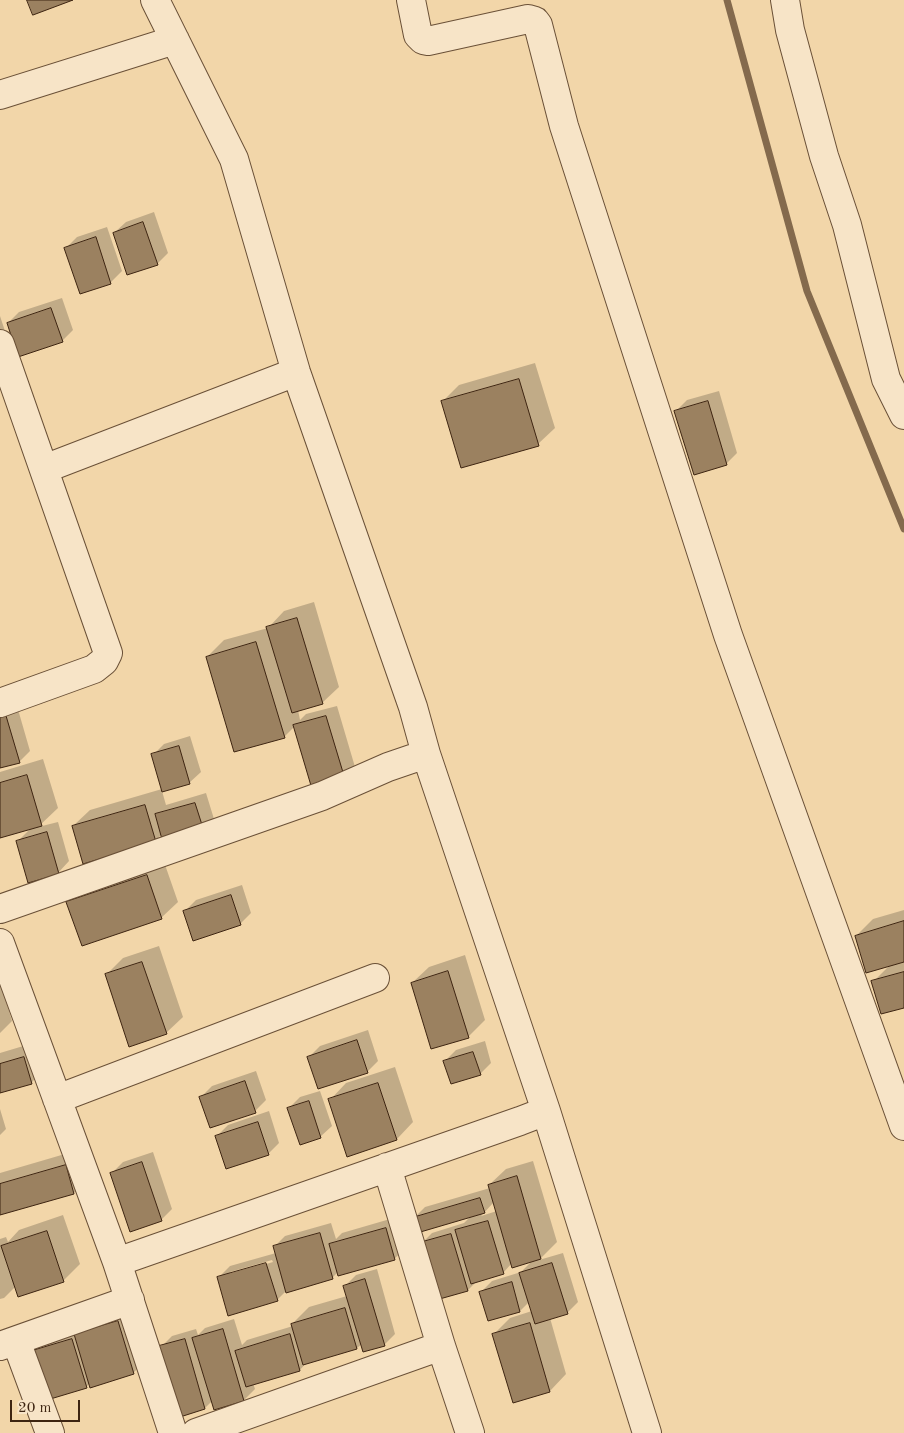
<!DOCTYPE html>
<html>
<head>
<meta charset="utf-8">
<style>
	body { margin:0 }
	#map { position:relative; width:904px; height:1433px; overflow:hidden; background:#f2d6a9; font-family:"Old Standard TT",serif }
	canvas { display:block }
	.scale { position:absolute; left:10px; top:1400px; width:70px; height:22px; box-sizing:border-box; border:2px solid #3d2411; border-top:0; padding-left:6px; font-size:15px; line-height:18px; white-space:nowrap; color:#3d2411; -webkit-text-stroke:4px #f7e4c7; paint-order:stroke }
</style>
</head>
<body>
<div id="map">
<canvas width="904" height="1433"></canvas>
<div class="scale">20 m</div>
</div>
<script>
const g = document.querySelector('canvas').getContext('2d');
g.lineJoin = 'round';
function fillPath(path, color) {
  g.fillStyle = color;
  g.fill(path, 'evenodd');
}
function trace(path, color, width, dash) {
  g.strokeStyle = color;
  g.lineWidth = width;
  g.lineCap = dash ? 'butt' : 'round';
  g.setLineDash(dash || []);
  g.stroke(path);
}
const shadow = new Path2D(`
	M154,212L168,253L157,264L114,233L126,222Z
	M107,227L122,271L111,282L81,292L66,248L77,237Z
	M62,298L73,330L62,341L8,323L19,312Z
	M0,316L12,352L0,364Z
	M535,363L555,428L538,444L442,402L459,385Z
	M719,391L737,453L726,464L676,411L687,400Z
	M314,602L339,687L322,703L298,710L300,720L306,714L337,706L355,767L344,778L295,726L284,737L207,657L224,640L268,628L284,611Z
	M15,699L30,751L19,762L0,767V711Z
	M190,736L201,772L189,783L162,791L166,805L206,793L214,819L203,830L162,834L155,841L73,826L90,810L162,789L153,755L164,744Z
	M43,759L58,808L38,827L58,822L69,861L58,873L18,841L31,828L0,837V772Z
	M163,859L178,902L161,918L68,902L84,885Z
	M242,885L251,913L240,924L185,911L196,900Z
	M904,910V1007L873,982L890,965L856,936L873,919Z
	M159,946L183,1017L166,1033L106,975L123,958Z
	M465,955L485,1020L469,1036L432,1048L412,983L429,967Z
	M0,987H2L12,1021L0,1033Z
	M368,1030L378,1061L367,1072L309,1057L320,1046Z
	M40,1041L48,1066L31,1083L0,1092V1053Z
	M485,1041L491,1063L480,1074L445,1061L456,1050Z
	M395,1067L413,1122L397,1139L348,1155L330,1100L346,1083Z
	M256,1071L266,1100L255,1111L201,1097L212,1086Z
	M320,1091L332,1126L320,1137L289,1108L300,1097Z
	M0,1109L6,1129L0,1135Z
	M269,1111L279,1143L268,1154L217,1136L228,1125Z
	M82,1149L90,1176L74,1193L0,1214V1173Z
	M153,1152L172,1209L161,1220L112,1173L123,1162Z
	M533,1161L557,1242L539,1260L563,1253L578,1302L567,1313L550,1318L566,1374L550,1391L494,1334L510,1318L532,1311L529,1302L520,1311L489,1320L481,1292L492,1281L521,1272L533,1260L512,1263L503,1273L477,1281L468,1290L437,1299L421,1244L432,1233L464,1223L471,1216L414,1218L425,1207L490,1188L489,1185L506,1169ZM494,1202L497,1211L481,1216Z
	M63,1215L80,1264L63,1281L16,1286L4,1298L0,1299V1239L6,1237L8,1242L19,1230Z
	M397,1217L406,1248L394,1259L338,1272L332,1278L286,1291L277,1300L218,1278L230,1266L276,1253L274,1247L285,1236L331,1223L336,1239L342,1233ZM272,1260L273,1262L230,1275V1272Z
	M377,1269L395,1334L384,1345L362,1344L357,1348L306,1363L300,1370L253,1383L255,1389L244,1400L214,1409L212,1401L205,1408L181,1415L161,1347L172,1336L196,1329L198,1335L205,1328L234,1319L242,1345L247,1340L293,1326L292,1324L309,1307L347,1296L345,1286L356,1275Z
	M135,1306L150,1357L133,1373L90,1383L86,1387L33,1351L44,1340Z`);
const stream = new Path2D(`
	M727,0L807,291L904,529`);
const building = new Path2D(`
	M27,0H73L33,15Z
	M143,222L158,265L127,275L113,233Z
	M96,237L111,284L80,294L64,248Z
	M51,308L63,342L18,357L7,323Z
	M519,379L539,446L461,468L441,401Z
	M708,401L727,465L694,475L674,411Z
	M297,618L323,704L292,713L266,627Z
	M256,642L285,738L234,752L206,657Z
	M4,709L20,763L0,768V710Z
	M326,716L345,779L312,789L293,725Z
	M179,746L190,784L162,792L151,754Z
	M27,775L42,826L0,838V783Z
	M195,803L204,831L163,843L155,814Z
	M145,805L156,842L83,864L72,826Z
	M47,832L59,874L28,883L16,841Z
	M147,875L162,919L82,946L66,902Z
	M231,895L241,925L193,941L183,911Z
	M904,921V962L866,973L855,936Z
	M142,962L167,1034L129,1047L105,974Z
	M448,971L469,1038L431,1049L411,983Z
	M904,972V1008L881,1014L871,981Z
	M357,1040L368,1073L318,1089L307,1057Z
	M473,1052L481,1075L451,1084L443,1061Z
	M24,1057L32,1084L0,1093V1064Z
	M245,1081L256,1113L210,1128L199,1097Z
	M378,1083L397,1140L347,1157L328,1099Z
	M309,1101L321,1138L300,1145L287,1108Z
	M258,1122L269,1155L226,1169L215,1136Z
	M142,1162L162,1221L130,1232L110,1173Z
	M66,1165L74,1194L0,1215V1184Z
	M517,1176L541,1259L512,1268L488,1185Z
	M480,1198L485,1213L417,1233L412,1218Z
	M488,1221L504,1274L471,1284L455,1230Z
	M386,1228L395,1260L338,1276L329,1244Z
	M47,1231L64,1282L18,1297L1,1246Z
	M320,1233L333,1279L286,1293L273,1246Z
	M451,1234L468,1291L436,1300L419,1243Z
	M266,1263L278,1301L228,1316L217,1277Z
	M552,1263L568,1314L535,1324L519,1273Z
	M365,1279L385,1346L363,1352L343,1286Z
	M512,1282L520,1312L488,1321L479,1292Z
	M345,1308L357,1349L303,1365L291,1324Z
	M118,1321L134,1374L90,1388L74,1334Z
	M530,1323L550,1392L513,1403L492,1334Z
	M223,1329L244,1401L214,1410L192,1338Z
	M290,1334L300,1371L246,1387L235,1351Z
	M72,1339L87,1388L47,1400L32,1351Z
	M185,1339L205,1409L180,1417L159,1346Z`);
const minor = new Path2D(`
	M155,0L234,159L296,372L413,707L426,754L546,1111L647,1433
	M411,0L418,35L423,40L428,41L528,19L535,21L538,25L564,126L728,635L904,1126
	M785,0L790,30L824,156L847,225L886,379L904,415
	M0,95L175,40
	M0,344L108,653L104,661L94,669L0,703
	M44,469L296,372
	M0,909L322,796L388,767L426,754
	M0,943L117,1262L173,1433
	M57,1099L375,978
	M387,1167L441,1346L470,1433
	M117,1262L520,1121L546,1111
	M16,1341L50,1433
	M0,1346L130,1300
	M196,1433L441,1346`);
fillPath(shadow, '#0003');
trace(stream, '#846a4d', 7);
fillPath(building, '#9b8160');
trace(building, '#3d2411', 1);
trace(minor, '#6a5037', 30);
trace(minor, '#f7e4c7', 28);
</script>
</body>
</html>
